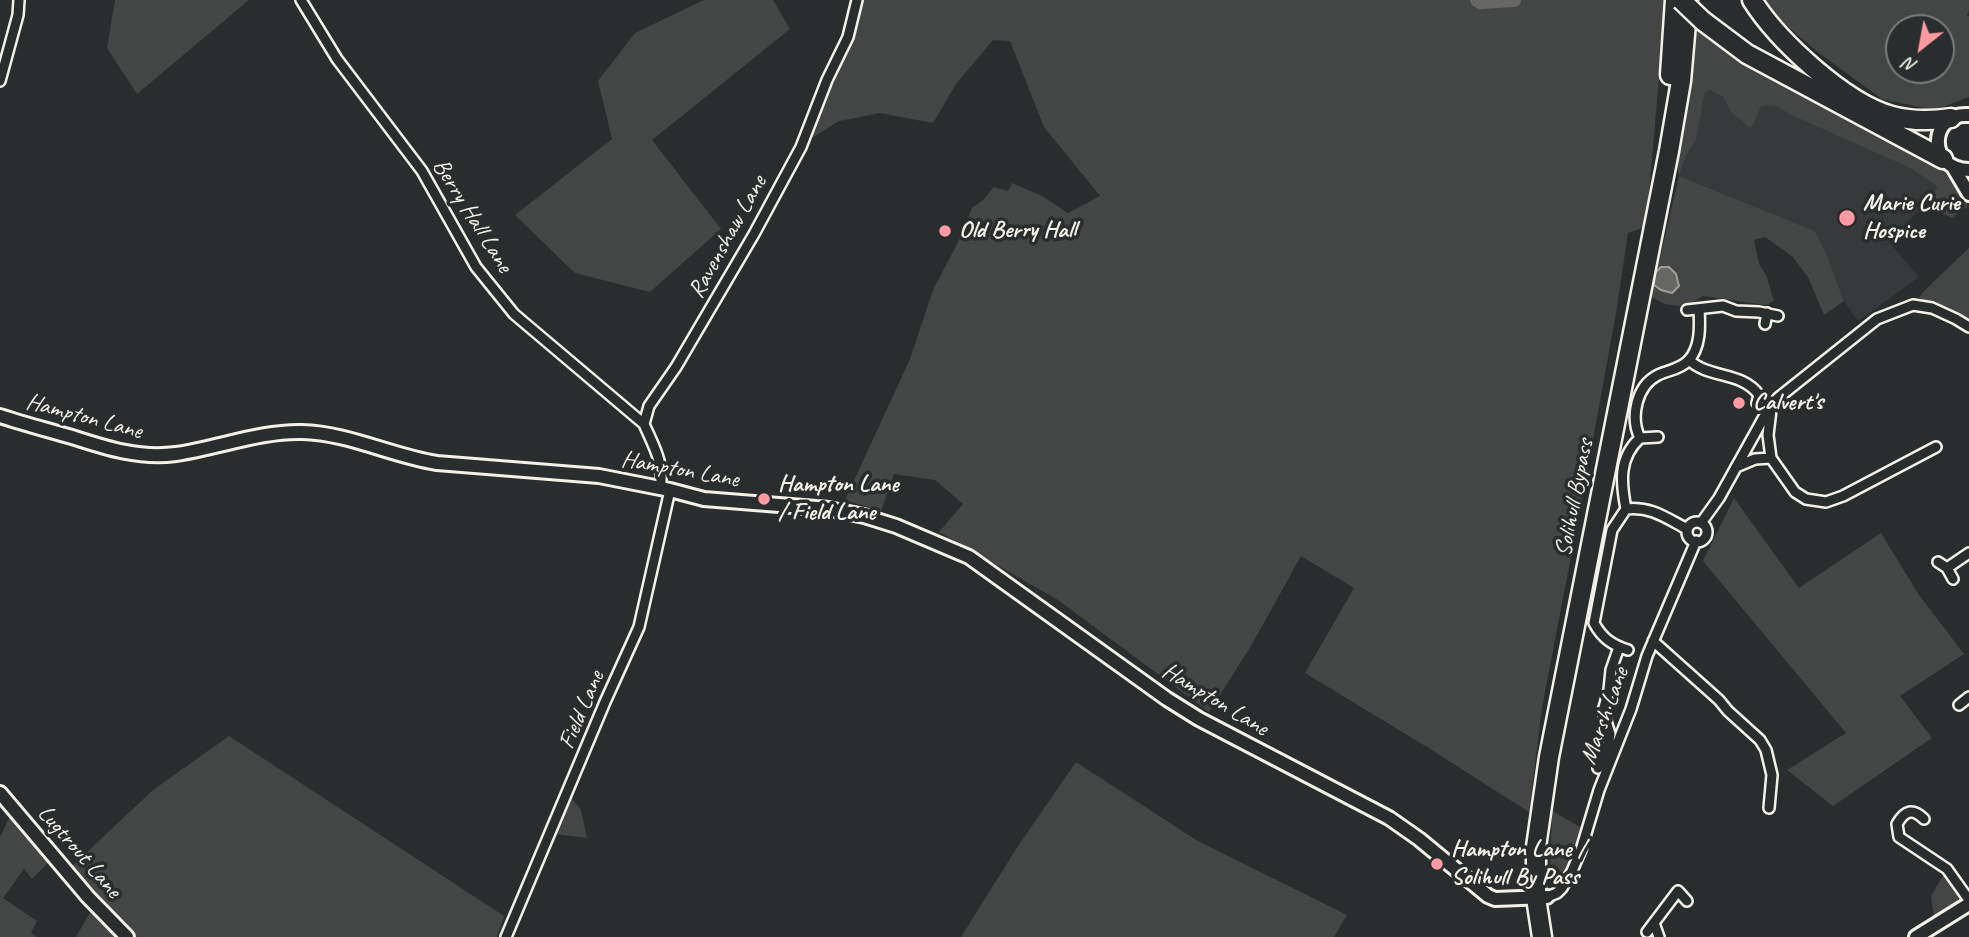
<!DOCTYPE html>
<html>
<head>
<meta charset="utf-8">
<style>
	body { margin:0 }
	#map { position:relative; width:1969px; height:937px; overflow:hidden; background:#2a2d2e; font-family:Caveat,sans-serif }
	canvas { display:block }
	.north { position:absolute; left:1885px; top:14px; width:70px; height:70px; box-sizing:border-box; background:#2a2d2e; border:2px solid #7b7b78; border-radius:50%; rotate:211deg; font-size:19px; font-weight:700; line-height:28px; text-align:center; color:#f4f1e8 }
	.north::after { content:''; display:block; margin:auto; width:24px; height:32px; background:#ff9aa2; clip-path:polygon(50% 0,100% 100%,50% 72%,0 100%) }
</style>
</head>
<body>
<div id="map">
<canvas width="1969" height="937"></canvas>
<div class="north">N</div>
</div>
<script>
const g = document.querySelector('canvas').getContext('2d');
g.lineJoin = 'round';
function fillPath(path, color) {
  g.fillStyle = color;
  g.fill(path, 'evenodd');
}
function trace(path, color, width, dash) {
  g.strokeStyle = color;
  g.lineWidth = width;
  g.lineCap = dash ? 'butt' : 'round';
  g.setLineDash(dash || []);
  g.stroke(path);
}
function label(font, color, halo, rows, align = 'center') {
  g.font = font + ' Caveat,sans-serif';
  g.lineWidth = 7;
  g.setLineDash([]);
  g.textBaseline = 'middle';
  g.strokeStyle = halo;
  g.fillStyle = color;
  for (const [text, x, y, turn = 0] of rows) {
    g.save();
    g.translate(x, y);
    g.rotate((+turn || 0) * Math.PI / 180);
    g.textAlign = isNaN(turn) ? turn : align;
    if (halo) g.strokeText(text, 0, 0);
    g.fillText(text, 0, 0);
    g.restore();
  }
}
const built = new Path2D(`
	M1712,90L1723,97L1733,113L1754,124L1761,106L1769,105L1784,109L1789,114L1912,169L1938,187L1890,243L1919,277L1858,321L1844,301L1826,253L1815,231L1679,176L1687,154L1696,140L1705,92Z`);
const green = new Path2D(`
	M115,0H249L137,94L107,48Z
	M704,0H773L790,29L652,140L721,229L650,292L575,273L515,215L612,139L598,81L635,33Z
	M862,0H1668L1664,21L1646,227L1628,233L1616,313L1586,478L1542,708L1529,812L1427,747L1305,673L1354,588L1301,556L1251,646L1209,712L1058,600L939,532L963,504L935,480L894,474L881,511L845,500L910,359L933,290L957,244L972,208L983,200L994,187L1008,191L1012,183L1042,196L1068,213L1100,196L1044,127L1010,41L993,40L956,84L933,123L880,113L839,121L807,141L859,13Z
	M1762,0H1969V10L1967,16H1969V97L1934,110L1882,99L1819,53L1775,16ZM1899,28H1941V70H1899Z
	M1698,28L1734,54L1812,99L1925,155L1944,172L1967,201V207L1952,218L1923,204L1938,187L1912,169L1789,114C1782,107 1772,104 1761,106L1754,124L1750,128L1732,113L1723,97L1711,90L1705,92L1696,140L1687,154L1679,176L1815,231L1826,253L1844,301L1824,315L1808,277L1792,256L1765,237L1754,240L1759,264L1766,275L1774,301L1766,305L1703,296L1686,307L1665,304L1651,297L1679,176L1675,155L1694,42Z
	M1969,248V322L1919,298L1923,292Z
	M1734,498L1799,588L1881,533L1919,595L1964,654L1900,696L1932,738L1833,806L1787,770L1846,733L1703,561Z
	M229,736L504,916L497,937H137L70,868L153,790Z
	M1076,762L1196,840L1347,915L1334,937H961L1018,846Z
	M570,796L581,810L587,838L554,834Z
	M1552,811L1582,828L1569,869L1561,883L1552,878L1550,871Z
	M12,812L50,861L32,879L24,869L3,898L37,921L31,933L37,937H0V837Z
	M1944,874L1959,896L1956,905L1934,917L1931,896Z
	M92,909L119,937H76Z`);
const water = new Path2D(`
	M1661,267H1669L1676,274L1679,286L1672,293L1661,290L1654,285L1655,273Z`);
const river = new Path2D(`
	M1477,0L1480,2L1514,0`);
const street = new Path2D(`
	M301,0L337,59L422,171L476,267L514,314L644,424
	M0,81L18,15L19,0
	M1687,310L1723,306L1736,311L1759,312L1778,316
	M1765,324L1767,313
	M1689,360C1709,379 1742,371 1759,395L1757,403
	M1771,410L1768,435L1771,458L1795,492L1806,499L1826,502L1843,496L1936,447
	M1640,438L1658,437
	M1736,467L1755,459L1771,458
	M660,488C665,464 653,445 644,424L649,406L676,367L754,234L801,147L827,80L848,37L857,0
	M1626,509C1621,483 1618,458 1640,438C1630,418 1636,386 1658,375C1668,370 1679,370 1688,361C1701,348 1700,326 1699,309
	M1687 532a10 10 0 1 1 20 0a10 10 0 1 1-20 0Z
	M1701,523L1719,498L1764,417L1778,398L1877,319L1913,305L1932,308L1956,319L1969,327
	M1938,562L1947,568L1953,579
	M1947,568L1969,553
	M1653,641L1719,700L1728,711L1760,740L1766,750L1772,775L1769,808
	M1628,650C1612,645 1602,638 1594,623L1612,530L1626,509C1651,506 1666,518 1687,529
	M1959,705L1969,697
	M1591,752L1603,757
	M1598,768L1609,741L1610,734L1603,711L1609,690L1611,670L1619,647
	M1924,819C1913,808 1905,810 1897,824L1899,837L1947,869L1969,900
	M1547,897L1557,893L1562,888L1572,871L1581,850L1599,790L1631,709L1647,656L1696,541
	M1654,923L1659,937
	M1647,932L1678,891L1687,901
	M506,937L605,702L639,627L670,490`);
const secondary = new Path2D(`
	M1969,115C1929,112 1926,169 1969,170
	M1953,167L1969,194
	M0,416C24,424 48,430 72,437C106,448 139,459 176,454C218,448 260,431 302,432C348,433 392,456 437,463L599,476L670,490L704,499L829,509L864,516L896,526L969,557L1167,699L1199,719L1389,818L1419,839L1488,896L1495,899L1547,897
	M0,793L88,897L127,937
	M1916,937L1969,904`);
const highway = new Path2D(`
	M1752,0C1778,41 1845,103 1892,116C1911,121 1932,121 1951,118
	M1703,21L1747,54L1943,159
	M1670,75L1675,0
	M1542,937L1536,898V847L1549,757L1669,151L1681,81L1688,0`);
const highwayBridge = new Path2D(`
	M1681,0L1703,21`);
const markers = [
	[1847,218,9,"#ff9aa2"],
	[945,231,7,"#ff9aa2"],
	[1739,403,7,"#ff9aa2"],
	[764,499,7,"#ff9aa2"],
	[1437,864,7,"#ff9aa2"]
];
const poiNames = [
	["Marie Curie",1863,204],
	["Hospice",1863,232],
	["Old Berry Hall",959,231],
	["Calvert's",1753,403],
	["Hampton Lane",778,485],
	["/ Field Lane",778,513],
	["Hampton Lane /",1451,850],
	["Solihull By Pass",1451,878]
];
const streetNames = [
	["Berry Hall Lane",472,216,58],
	["Ravenshaw Lane",728,237,-61],
	["Hampton Lane",84,417,15],
	["Hampton Lane",680,470,10],
	["Solihull Bypass",1575,498,-79],
	["Hampton Lane",1215,700,31],
	["Field Lane",582,710,-67],
	["Marsh Lane",1605,716,-70],
	["Lugtrout Lane",79,852,49]
];
fillPath(built, '#373a3a');
fillPath(green, '#444645');
fillPath(water, '#676866');
trace(water, '#9f9f9a', 2);
trace(river, '#676866', 14);
trace(street, '#f4f1e8', 14);
trace(secondary, '#f4f1e8', 18);
trace(highway, '#f4f1e8', 23);
trace(street, '#2a2d2e', 9);
trace(secondary, '#2a2d2e', 12);
trace(highway, '#2a2d2e', 18);
trace(highwayBridge, '#f4f1e8', 23, []);
trace(highwayBridge, '#2a2d2e', 18);
for (const [x, y, r, color] of markers) {
  const dot = new Path2D();
  dot.arc(x, y, r, 0, 2 * Math.PI);
  g.fillStyle = color;
  g.fill(dot);
  trace(dot, '#2a2d2e', 2.5);
}
label('bold 24px', '#f4f1e8', '#2a2d2e', poiNames, 'left');
label('24px', '#f4f1e8', '#2a2d2e', streetNames);
</script>
</body>
</html>
